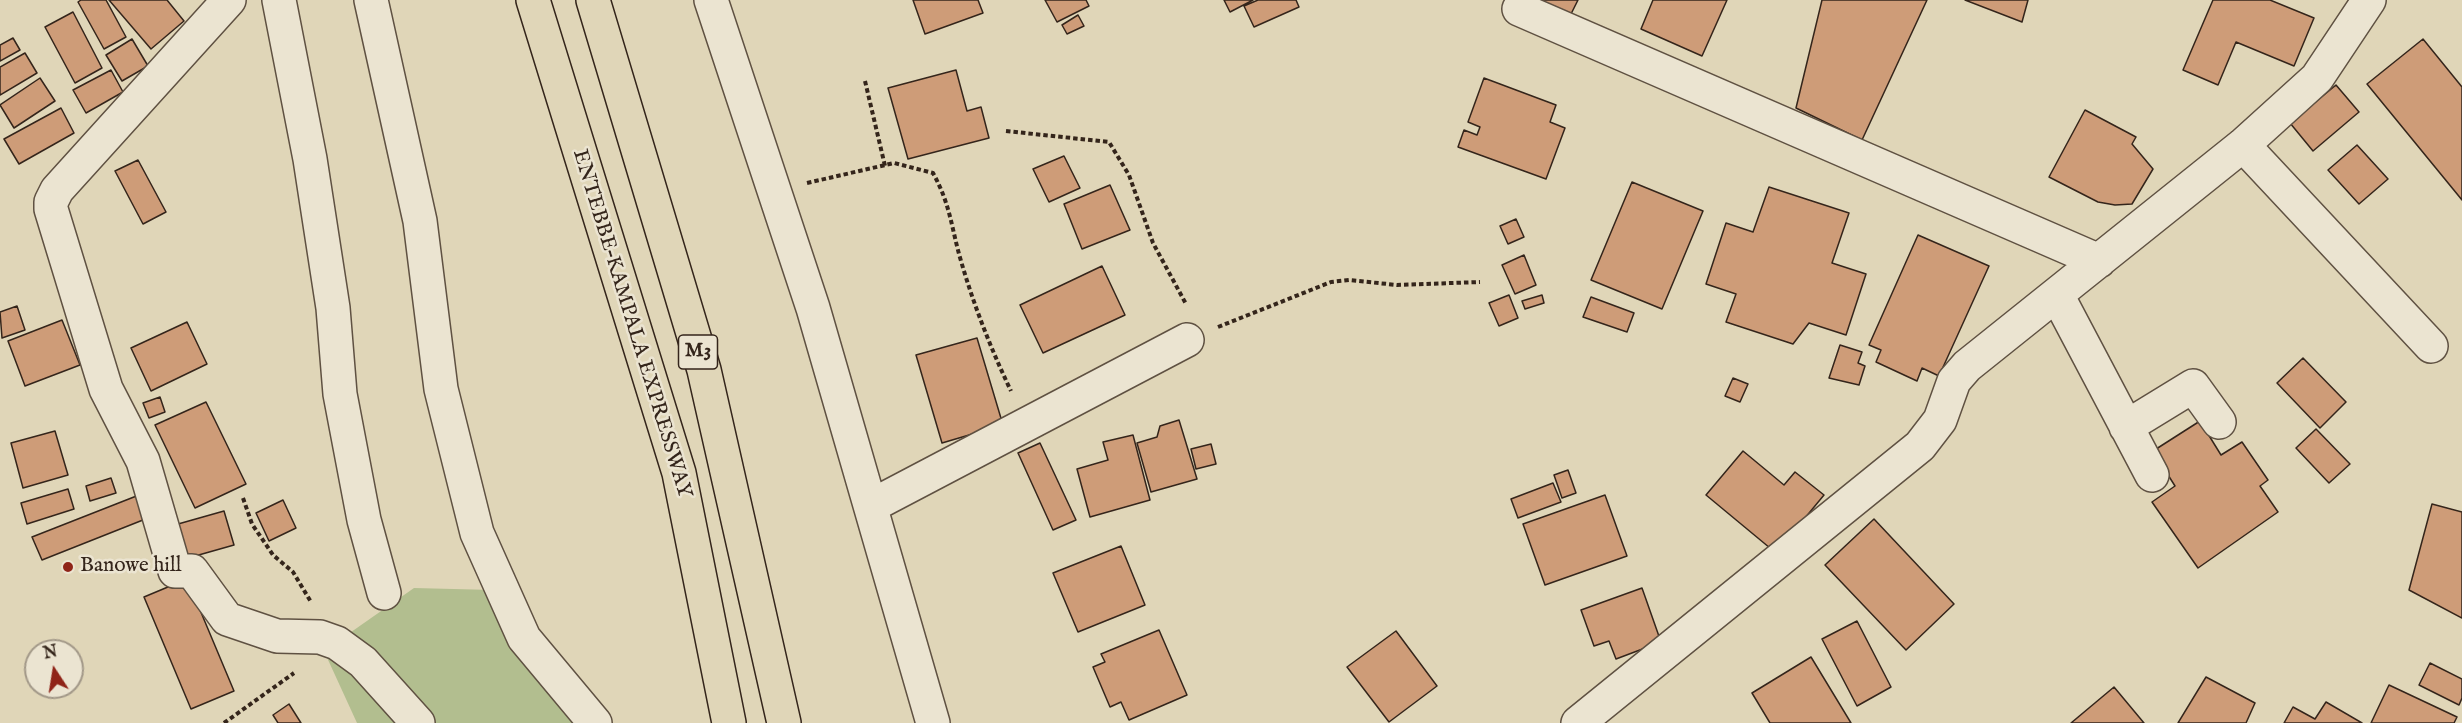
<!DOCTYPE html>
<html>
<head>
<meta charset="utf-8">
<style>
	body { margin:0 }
	#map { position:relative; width:2462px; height:723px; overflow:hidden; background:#e0d6b8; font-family:"IM FELL English",serif }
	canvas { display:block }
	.north { position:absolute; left:24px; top:639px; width:60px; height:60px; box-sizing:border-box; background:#ebe4d1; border:2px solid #a29888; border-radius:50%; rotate:348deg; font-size:16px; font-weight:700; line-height:24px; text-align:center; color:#34251b }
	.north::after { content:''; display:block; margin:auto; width:21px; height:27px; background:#8f2418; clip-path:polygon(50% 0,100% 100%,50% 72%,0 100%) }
</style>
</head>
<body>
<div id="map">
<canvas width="2462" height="723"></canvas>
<div class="north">N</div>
</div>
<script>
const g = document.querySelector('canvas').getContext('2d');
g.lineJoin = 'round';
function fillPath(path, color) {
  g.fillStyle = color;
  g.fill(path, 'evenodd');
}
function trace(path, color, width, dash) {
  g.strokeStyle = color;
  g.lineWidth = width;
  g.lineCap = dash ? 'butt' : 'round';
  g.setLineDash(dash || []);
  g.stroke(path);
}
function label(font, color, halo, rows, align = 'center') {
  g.font = font + ' "IM FELL English",serif';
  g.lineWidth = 5;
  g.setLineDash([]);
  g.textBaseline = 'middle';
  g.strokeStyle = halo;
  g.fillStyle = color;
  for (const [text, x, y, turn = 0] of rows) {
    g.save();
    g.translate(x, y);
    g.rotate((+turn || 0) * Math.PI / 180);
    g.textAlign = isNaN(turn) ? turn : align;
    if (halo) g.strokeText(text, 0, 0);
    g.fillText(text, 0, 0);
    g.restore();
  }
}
const green = new Path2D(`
	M414,588L493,590L584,723H357L324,651Z`);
const building = new Path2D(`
	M81,0H106L126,37L104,49L78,2Z
	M109,0H167L184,21L151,49Z
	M913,0H978L983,13L925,34Z
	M1045,0H1086L1089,6L1057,22Z
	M1224,0H1253L1230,12Z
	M1258,0H1296L1299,7L1254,27L1244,6Z
	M1523,0H1578L1570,16Z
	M1653,0H1727L1702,56L1641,29Z
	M1822,0H1927L1862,140L1796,108Z
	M1965,0H2028L2022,22Z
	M2213,0H2270L2314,18L2294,66L2236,42L2218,85L2183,70Z
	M73,12L102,68L75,83L45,27Z
	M1078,15L1084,26L1067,34L1062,25Z
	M13,38L20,50L0,61V45Z
	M132,39L148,66L122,81L106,55Z
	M2423,39L2462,87V200L2367,84Z
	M25,53L37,73L0,95V67Z
	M111,70L123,92L86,113L73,90Z
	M956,70L967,111L981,107L989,138L908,159L888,88Z
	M40,78L55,101L14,128L0,105Z
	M1484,78L1556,105L1550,122L1565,128L1546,179L1458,147L1464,130L1477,135L1480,127L1468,122Z
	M2336,85L2359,112L2313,151L2290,123Z
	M61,108L74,133L19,164L4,139Z
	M2085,110L2136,137L2132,144L2153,169L2132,204L2115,205L2098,202L2049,177Z
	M2357,145L2388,179L2359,204L2328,170Z
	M1064,156L1080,188L1049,202L1033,169Z
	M138,160L166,212L143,224L115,171Z
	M1632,182L1703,211L1662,309L1591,280Z
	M1110,185L1130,230L1082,249L1064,204Z
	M1769,187L1849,213L1832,263L1866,274L1846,335L1809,323L1793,344L1726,322L1736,294L1706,284L1726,223L1753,232Z
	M1516,219L1524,237L1508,244L1500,226Z
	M1918,235L1989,266L1939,376L1922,368L1917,381L1876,362L1881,350L1869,345Z
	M1524,255L1536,285L1515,294L1502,265Z
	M1102,266L1125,315L1043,353L1020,305Z
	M1509,295L1518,318L1499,326L1489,303Z
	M1542,295L1544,303L1525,309L1522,301Z
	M1591,297L1634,313L1627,332L1583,317Z
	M17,306L25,330L2,338L0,312Z
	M62,320L80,365L25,386L8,341Z
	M187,322L207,364L151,391L131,348Z
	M977,338L1003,425L942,443L916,355Z
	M1840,345L1862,352L1858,363L1865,366L1859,385L1829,378Z
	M2303,358L2346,402L2320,428L2277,383Z
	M1733,378L1748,384L1740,402L1725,396Z
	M160,397L165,412L149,418L143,403Z
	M206,402L246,484L195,508L155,425Z
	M1179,420L1197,479L1151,492L1137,443L1157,437L1160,426Z
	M2200,421L2221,455L2242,442L2268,480L2260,486L2278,512L2198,568L2152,502L2175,486L2153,451Z
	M2316,429L2350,464L2329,483L2296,448Z
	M55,431L68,475L23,488L11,443Z
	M1133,435L1150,500L1090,517L1077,469L1108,460L1103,442Z
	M1040,443L1076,520L1053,530L1018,453Z
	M1211,444L1216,464L1196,469L1191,449Z
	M1743,451L1784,485L1795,472L1824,495L1776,553L1706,495Z
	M1568,470L1576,493L1562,498L1554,475Z
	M111,478L116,493L90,501L86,486Z
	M1553,483L1561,502L1518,518L1511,499Z
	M68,489L74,509L27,524L21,503Z
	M139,495L148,518L42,560L32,537Z
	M1605,495L1627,556L1545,585L1523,524Z
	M283,500L296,528L269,541L256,513Z
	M2432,504L2462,512V618L2409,590Z
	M224,511L234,545L181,560L171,526Z
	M1874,519L1954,604L1906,650L1825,565Z
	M1121,546L1145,605L1078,632L1053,573Z
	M187,579L234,691L191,709L144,597Z
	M1642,588L1661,642L1616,659L1609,641L1594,646L1581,610Z
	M1857,621L1891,687L1857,706L1822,639Z
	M1159,630L1187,695L1129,720L1121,702L1110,707L1093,667L1105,662L1101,654Z
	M1396,631L1437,686L1389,722L1347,667Z
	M1811,657L1851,723H1770L1752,693Z
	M2430,663L2462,679V698L2459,705L2419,685Z
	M2206,677L2255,703L2246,723H2178Z
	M2389,685L2457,717L2454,723H2371Z
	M2114,687L2144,723H2071Z
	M2326,702L2362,723H2284L2293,707L2315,719Z
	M289,704L301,723H278L273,715Z`);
const path = new Path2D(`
	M865,81L885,166
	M1006,131L1109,142L1129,175L1153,243L1186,304
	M807,183L894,163L933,173C951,206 951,227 961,261C974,306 991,349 1011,391
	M1218,327L1331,282L1349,280L1397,285L1480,282
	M243,498L252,524L273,555L293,572L311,602
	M224,723L294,673`);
const minor = new Path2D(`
	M229,0L57,190L51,202V209L106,389L143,461L175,571H192L227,619L277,636L320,637L337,643L363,662L418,723
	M279,0L310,159L333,308L340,394L364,520L384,593
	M371,0L420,221L441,389L477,533L524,638L595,723
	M711,0L813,308L933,723
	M1519,9L2099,261
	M2243,145L2431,346
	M2057,295L2152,475
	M2126,427L2193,386L2219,422
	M871,506L1187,340
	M1578,723L1920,446L1940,420L1954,381L1967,366L2243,145L2317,78L2369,0`);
const highway = new Path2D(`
	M533,0L679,473L729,723
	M593,0L704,370L784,723`);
const markers = [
	[68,567,6,"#8f2418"]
];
const shields = [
	[698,352,39]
];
const shieldNames = [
	["M3",698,352]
];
const streetNames = [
	["ENTEBBE–KAMPALA EXPRESSWAY",631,324,73]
];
const poiNames = [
	["Banowe hill",80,567]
];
fillPath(green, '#b2be8f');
fillPath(building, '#ce9c78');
trace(building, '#34251b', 1.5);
trace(minor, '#5f5142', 36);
trace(highway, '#34251b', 36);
trace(path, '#34251b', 4, [4.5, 3]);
trace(minor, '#ebe4d1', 33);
trace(highway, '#e0d6b8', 33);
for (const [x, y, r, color] of markers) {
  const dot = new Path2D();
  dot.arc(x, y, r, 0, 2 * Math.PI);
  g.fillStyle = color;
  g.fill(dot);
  trace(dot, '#ebe4d1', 2);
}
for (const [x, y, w] of shields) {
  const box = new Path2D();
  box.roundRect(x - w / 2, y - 17, w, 34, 4.5);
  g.fillStyle = '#ebe4d1';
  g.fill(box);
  trace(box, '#34251b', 1.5);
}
label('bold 20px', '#34251b', null, shieldNames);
label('21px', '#34251b', '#ebe4d1', streetNames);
label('21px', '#34251b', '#ebe4d1', poiNames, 'left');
</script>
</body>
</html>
